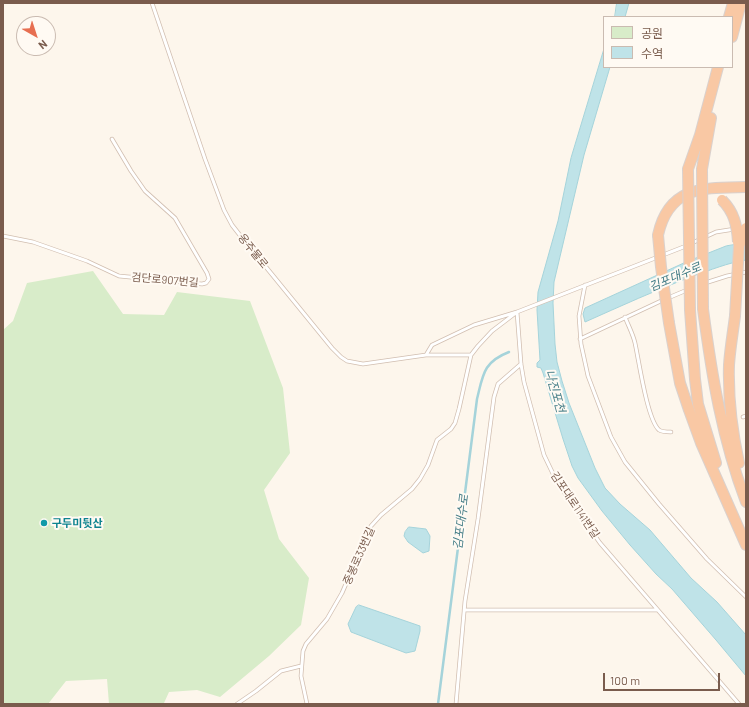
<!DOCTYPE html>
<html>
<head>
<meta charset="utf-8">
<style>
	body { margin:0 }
	#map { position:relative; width:749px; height:707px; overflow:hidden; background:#fdf6ec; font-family:Barlow,"Noto Sans KR",sans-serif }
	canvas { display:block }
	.frame { position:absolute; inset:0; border:4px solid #7a5c4d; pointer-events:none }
	.legend { position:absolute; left:603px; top:16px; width:130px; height:52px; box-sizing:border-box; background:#fffaf3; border:1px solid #cabbb1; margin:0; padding:5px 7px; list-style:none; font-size:12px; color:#7a5c4d }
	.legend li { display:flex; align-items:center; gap:8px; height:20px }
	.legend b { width:20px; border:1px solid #cabbb1 }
	.north { position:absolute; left:16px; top:16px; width:40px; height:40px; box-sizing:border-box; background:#fffaf3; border:1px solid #cabbb1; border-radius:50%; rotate:141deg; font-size:11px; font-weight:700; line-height:16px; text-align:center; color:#7a5c4d }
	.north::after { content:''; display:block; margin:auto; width:14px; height:18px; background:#e76f51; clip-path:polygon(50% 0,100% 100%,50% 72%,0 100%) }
	.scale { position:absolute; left:603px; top:673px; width:117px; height:18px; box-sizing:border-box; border:2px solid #7a5c4d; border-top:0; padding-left:5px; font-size:12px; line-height:14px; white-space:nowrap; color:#7a5c4d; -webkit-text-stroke:3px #fffaf3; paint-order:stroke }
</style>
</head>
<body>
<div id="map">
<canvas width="749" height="707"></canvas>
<div class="frame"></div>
<ul class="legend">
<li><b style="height:11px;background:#d8ecc9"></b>공원</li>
<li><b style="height:11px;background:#bfe3e8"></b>수역</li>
</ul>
<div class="north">N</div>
<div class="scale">100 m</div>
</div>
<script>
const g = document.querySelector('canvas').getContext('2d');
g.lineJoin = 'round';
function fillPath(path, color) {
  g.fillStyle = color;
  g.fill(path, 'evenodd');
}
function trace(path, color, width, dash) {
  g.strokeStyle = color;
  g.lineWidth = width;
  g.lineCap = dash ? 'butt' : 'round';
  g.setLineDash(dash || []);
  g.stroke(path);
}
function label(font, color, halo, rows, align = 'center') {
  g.font = font + ' Barlow,"Noto Sans KR",sans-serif';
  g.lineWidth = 4;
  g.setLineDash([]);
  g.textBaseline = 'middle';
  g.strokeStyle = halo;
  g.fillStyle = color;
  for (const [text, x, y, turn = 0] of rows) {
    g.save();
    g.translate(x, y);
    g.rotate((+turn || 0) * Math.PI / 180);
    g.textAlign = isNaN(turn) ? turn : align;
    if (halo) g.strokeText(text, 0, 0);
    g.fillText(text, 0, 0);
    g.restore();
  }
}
const green = new Path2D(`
	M93,271L123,314L164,315L177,292L250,301L283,388L290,453L264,490L279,539L309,578L301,625L269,656L220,697L197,690L169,692L164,703L156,704H109L107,679L66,681L48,704H3V330L13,321L27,283Z`);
const water = new Path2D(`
	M617,3H629L625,17H615Z
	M604,49V67H610L584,155L554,282L553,303L555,344L557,362L562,381L569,403L595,468L605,488L620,504L650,530L691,578L717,602L746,635V676L716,640L672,589L656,574L630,545L602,511L578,478L572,466L563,439L543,373L541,368L537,367V363L540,360L537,310L538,292L558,221L571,158Z
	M746,243V260C727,263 711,270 693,276C656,290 621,306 585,322L583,314L585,308L686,262L726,246Z
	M409,527L426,529L430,536L429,551L423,553L408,542L404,536L405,532Z
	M359,605L420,626V631L415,651L406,653L351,632L348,624L356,607Z`);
const stream = new Path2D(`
	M438,704L477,399C483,375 483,362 509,352`);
const service = new Path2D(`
	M152,3L205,159L224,210L232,225L239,234L332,348L341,357L347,361L363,364L426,355H471
	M3,236L33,242L87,261L119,276L202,284L206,283L209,279L207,273L175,218L145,191L131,171L112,139
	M692,243L716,232L735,229
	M705,283L727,276L746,272
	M585,285L579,316L581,344L588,376L611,437L625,462L659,504L707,559L746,597
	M668,298L687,290
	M625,317C628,325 633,334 635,343C639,361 647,419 659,430C662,432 667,432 671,432
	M580,339L663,300
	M426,355L432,345L474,325L517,312L521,364L524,382L544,455L556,480L568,498L600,543L739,704
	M743,417L746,416
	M464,610H657
	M237,704L256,691L281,671L301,666
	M307,704L301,676L303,651L306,644L327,619L342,593L371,526L381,515L412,489L420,479L428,465L437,440L451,429L455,423L459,409L471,355L478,346L492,331L517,312L686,246
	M456,704L465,601L478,519L494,397L498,384L521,364`);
const trunk = new Path2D(`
	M729,17L733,3
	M732,37L741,3
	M688,169L700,135L718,67
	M702,169L711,118
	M658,235C669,185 705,188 746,187
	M703,309C712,377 722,438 746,502
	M690,310L695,379L698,404L716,463
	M735,316C733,332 730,349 729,365C728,398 732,431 739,463
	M669,323L680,383L689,410L701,443L746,545`);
const trunkBridge = new Path2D(`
	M688,169L690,310
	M702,169L703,309
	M722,200C734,212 737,225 738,242
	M658,235L661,267L669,323
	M735,316L739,246L746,228`);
const markers = [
	[44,523,4,"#0f9aa8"]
];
const streetNames = [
	["옹주물로",253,251,51],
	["검단로907번길",165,280,5],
	["김포대로1141번길",575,505,56],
	["중봉로33번길",359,556,-66]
];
const cultureNames = [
	["구두미뒷산",52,523]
];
const waterNames = [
	["김포대수로",675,277,-23],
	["나진포천",555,391,74],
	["김포대수로",461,522,-83]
];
fillPath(green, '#d8ecc9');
fillPath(water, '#bfe3e8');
trace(water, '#a5d3da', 1);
trace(stream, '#a5d3da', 2.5);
trace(service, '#d1beb0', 4.5);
trace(trunk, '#dad1cd', 12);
trace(service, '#fff', 3);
trace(trunk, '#f9c8a4', 10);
trace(trunkBridge, '#dad1cd', 12, []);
trace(trunkBridge, '#f9c8a4', 10);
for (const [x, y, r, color] of markers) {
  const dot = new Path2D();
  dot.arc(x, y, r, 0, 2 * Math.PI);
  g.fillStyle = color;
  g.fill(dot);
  trace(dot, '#fffaf3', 1.5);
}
label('11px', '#7a5c4d', '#fffaf3', streetNames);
label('bold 11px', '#0d838f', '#fffaf3', cultureNames, 'left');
label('italic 12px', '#437c86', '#fffaf3', waterNames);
</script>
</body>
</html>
